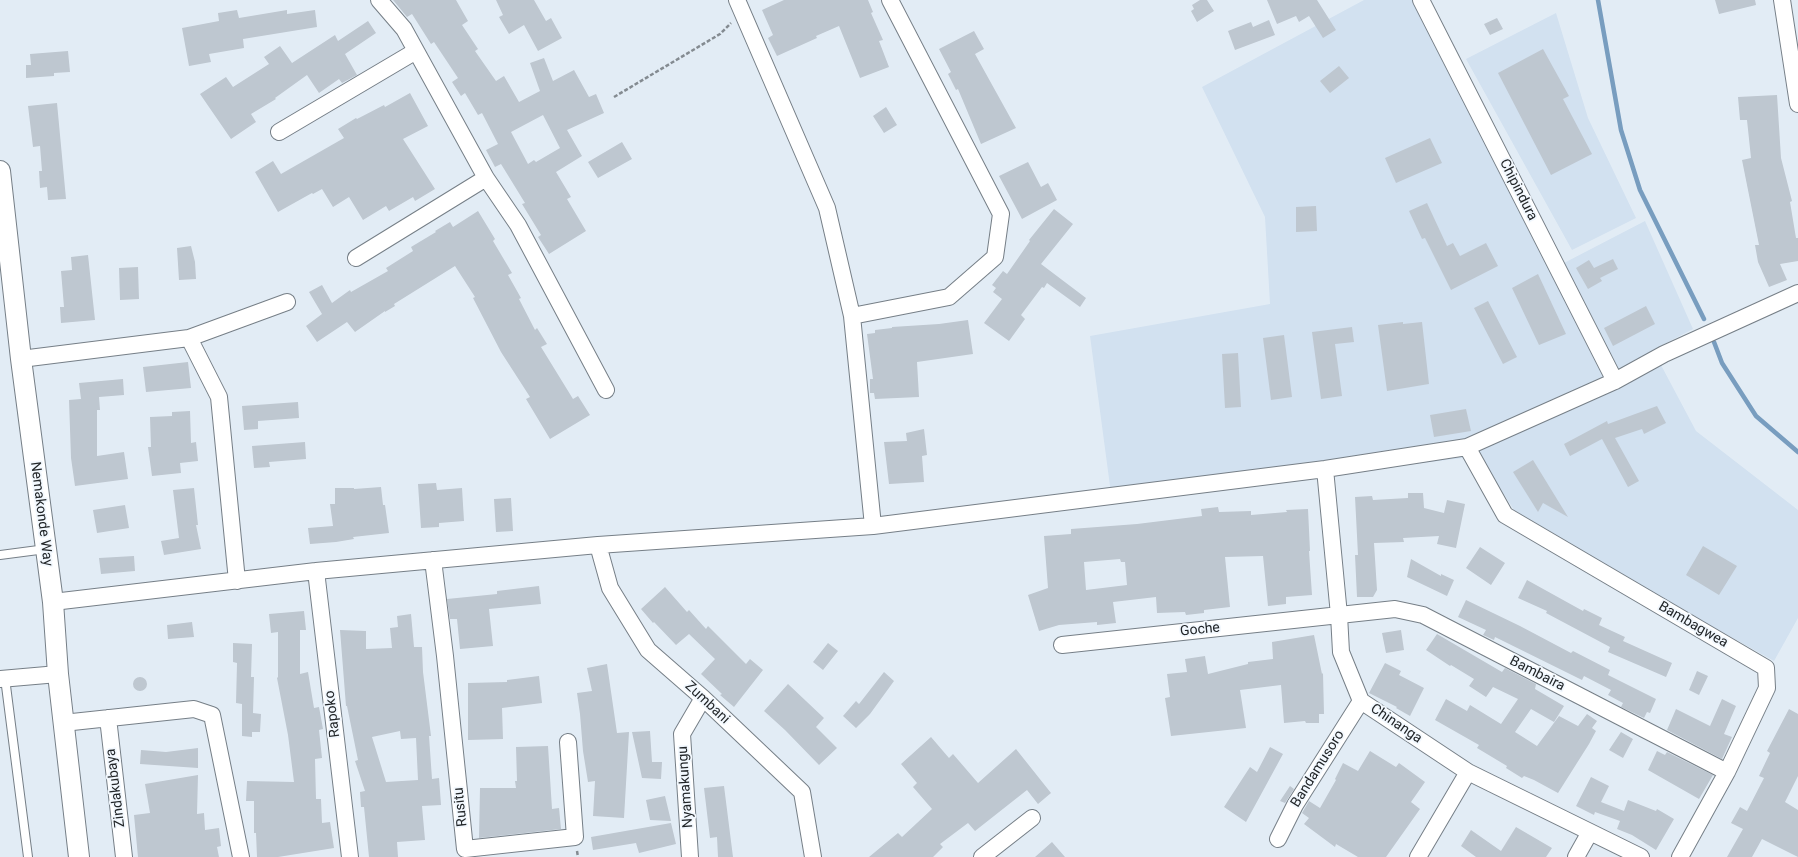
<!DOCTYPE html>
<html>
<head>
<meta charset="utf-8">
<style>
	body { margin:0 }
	canvas { display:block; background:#e2ecf5 }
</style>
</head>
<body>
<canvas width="1798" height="857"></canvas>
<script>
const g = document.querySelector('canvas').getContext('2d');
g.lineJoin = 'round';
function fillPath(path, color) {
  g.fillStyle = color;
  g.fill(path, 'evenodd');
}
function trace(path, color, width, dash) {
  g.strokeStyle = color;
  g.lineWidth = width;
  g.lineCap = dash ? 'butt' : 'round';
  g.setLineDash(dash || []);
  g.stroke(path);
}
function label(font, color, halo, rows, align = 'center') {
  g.font = font + ' Roboto,sans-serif';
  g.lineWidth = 3.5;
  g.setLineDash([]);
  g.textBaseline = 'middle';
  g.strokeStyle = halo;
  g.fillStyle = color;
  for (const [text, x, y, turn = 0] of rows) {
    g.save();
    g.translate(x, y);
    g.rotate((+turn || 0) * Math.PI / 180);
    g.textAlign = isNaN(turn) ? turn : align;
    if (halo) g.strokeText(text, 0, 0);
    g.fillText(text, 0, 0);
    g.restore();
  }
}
const built = new Path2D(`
	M1364,0H1428L1564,263L1645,221L1693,329L1653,350L1696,431L1798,510V618L1774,661L1520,519L1479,456L1112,501L1090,336L1270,304L1265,217L1202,87Z
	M1556,13L1588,118L1636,218L1572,250L1466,59Z`);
const stream = new Path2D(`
	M1598,0L1621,130L1640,190L1704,319
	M1714,342L1722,363L1756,416L1798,452`);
const building = new Path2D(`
	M393,0H456L468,21L462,25L478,49L475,51L496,81L504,76L519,102L540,91L530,63L544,58L553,81L574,70L589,97L596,94L604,113L567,130L582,156L556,172L571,197L567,199L586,231L549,254L538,237L541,235L522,204L525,203L501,164L495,167L486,150L498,144L482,113L478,115L465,93L461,96L452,82L458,78L434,42L431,44L412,14L407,17ZM543,115L560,148L536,162L534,160L528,164L511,132Z
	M496,0H534L546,21L551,18L562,38L538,51L524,25L509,34L499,17L503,15Z
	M784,0H868L873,12L871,13L883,40L879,41L889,67L860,78L839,26L816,36L817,38L777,56L768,38L773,35L762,10Z
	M1200,0H1207L1214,11L1197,22L1191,11L1194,9L1192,5Z
	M1267,0H1317L1336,30L1323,38L1309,16L1299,22L1296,16L1277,24Z
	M1715,0H1755L1756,5L1719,14Z
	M237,10L239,18L287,10V14L315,10L317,27L243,39L244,48L209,54L211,62L189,66L182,28L219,21L218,13Z
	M1497,18L1503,29L1490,35L1484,24Z
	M1269,20L1275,35L1235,50L1228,31L1251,22L1253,27Z
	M368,21L376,33L345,54L357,75L342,83L339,79L319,93L307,75L275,98L276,99L251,114L256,122L231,139L200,94L226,77L233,87L269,64L264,57L280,46L292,63L335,35L338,41Z
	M974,31L984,49L975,54L1016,128L981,144L958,89L956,90L948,74L951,72L939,49Z
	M1543,49L1569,96L1563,99L1592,154L1551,175L1498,73Z
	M68,51L70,72L54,73V76L26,78V65H31L30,54Z
	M1339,66L1349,78L1330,93L1320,81Z
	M410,93L428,126L403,139L435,189L415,201L413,197L389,211L386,206L363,220L349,197L333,207L322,189L313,194L312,193L278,212L255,172L273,161L281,174L344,138L338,129L356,118L357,119L384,105L385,107Z
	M1777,95L1781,158L1792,201L1790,202L1796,238H1798V261L1780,264L1787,280L1769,287L1758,262L1755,245H1759L1742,160L1751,158L1747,120H1740L1738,97Z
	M57,103L66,199L48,200L47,187L40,188L39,171H42L40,146L33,147L28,106Z
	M886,107L897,125L884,133L873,116Z
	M1430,138L1442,163L1396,183L1385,158Z
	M622,142L632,159L598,178L588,162Z
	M1028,162L1041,187L1048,183L1057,200L1022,219L999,176Z
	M1427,203L1447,246L1453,243L1460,256L1486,243L1498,266L1451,290L1425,238L1422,239L1409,211Z
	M1316,206L1317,231L1296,232V207Z
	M1054,209L1073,224L1041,264L1086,298L1080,307L1047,283L1044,288L1042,287L1021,315L1025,319L1009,341L984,323L1002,299L993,292L996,288L992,285L1003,271L1007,274L1030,241L1029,240Z
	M478,211L495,239L493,241L512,273L508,275L521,298L519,299L535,330L537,328L547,344L541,347L573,399L578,396L590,415L550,439L526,399L530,397L501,352L473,298L475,297L455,266L394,304L395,306L385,312V311L355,332L347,322L317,342L306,326L322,314L309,292L322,285L332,303L350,290L351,292L388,271L386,268L413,251L411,247L436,232L435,231L450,222L453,227Z
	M191,246L195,262L196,279L179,280L177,248Z
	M88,255L95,320L61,323L60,307H64L61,271L72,270L71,257Z
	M1613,259L1618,269L1600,278L1602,281L1588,289L1576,268L1589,260L1594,268Z
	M138,267L139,299L120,300L119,268Z
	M1538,274L1566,334L1539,345L1512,288Z
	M1488,301L1517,357L1503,364L1474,308Z
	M1646,306L1655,324L1613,346L1604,328Z
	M968,320L973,354L917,362L919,397L875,399L874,393H870V379H873L867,334L875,333V330L892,328V327L939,324Z
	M1403,322V324L1422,322L1429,384L1387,391L1378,325Z
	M1352,327L1354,342L1335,344L1342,396L1321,399L1312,332Z
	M1284,335L1292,397L1271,400L1263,338Z
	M1238,353L1241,407L1225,408L1222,354Z
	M188,362L191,388L146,392L143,367Z
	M123,379L124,395L99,397L100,410H97V456L124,452L128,479L75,486L71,458L69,400L81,399L79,383Z
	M298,402L299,418L258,421V429L244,430L242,406Z
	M1657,406L1666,423L1644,434L1642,429L1615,438L1639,481L1628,487L1602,439L1570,456L1564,444L1607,421L1608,424Z
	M1466,409L1471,431L1434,437L1430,415Z
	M190,411L191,443L196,442L198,461L180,463L181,473L152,476L148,447H151L150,417L172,416V412Z
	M924,429L927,455L922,456L924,482L889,484L884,442L907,441L906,433Z
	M305,442L306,459L269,462L270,467L254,468L252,446Z
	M1533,460L1568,517L1543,503L1538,512L1513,472Z
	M436,483L437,490L462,488L464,521L439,523V527L421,528L418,484Z
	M381,487L383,505H385L389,533L353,537L354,539L336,542L310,544L308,528L333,526L330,504H335V488H354V489Z
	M194,488L198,525H196L201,549L164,555L161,541L179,538L173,490Z
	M1408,493H1423L1424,508L1444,513L1447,500L1465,504L1456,548L1437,544L1439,536L1403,538L1404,542L1374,543L1377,590L1373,597H1357L1355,555H1358L1355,497L1372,496L1373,500L1408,498Z
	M511,498L513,531L496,532L494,499Z
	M125,505L129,528L97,533L93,510Z
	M1218,507L1219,512L1251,511V515L1287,512L1286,510L1308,509L1310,551H1309L1312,595L1286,597V604L1268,606L1263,556L1225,557L1230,607L1204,610V613L1186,615L1185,612L1157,613L1156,597L1113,602L1116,623L1097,625V622L1059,625L1039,631L1028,595L1048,588L1044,536L1071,534V529L1137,524L1202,516L1201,509ZM1120,559L1121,562H1125L1127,585L1086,590L1084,562Z
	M1703,546L1737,566L1719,595L1686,575Z
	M1480,547L1505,563L1491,585L1466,568Z
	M134,556L135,571L101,574L99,558Z
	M1411,559L1441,576V574L1454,580L1447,596L1407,577Z
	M1527,580L1583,611L1584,609L1602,618L1599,625L1625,637L1623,641L1672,663L1666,677L1608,652L1610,647L1546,613L1547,611L1518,598Z
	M539,586L541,604L489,609L493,646L460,649L457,619H450L447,599L497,594V591Z
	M665,587L687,612L689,610L706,629L708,626L746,664L750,659L763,670L734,707L720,695L722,694L701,674L715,659L689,634L676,645L654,622L653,623L641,609Z
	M1466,600L1520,626L1571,653L1573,651L1610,670L1608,675L1656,699L1650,713L1647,712L1644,718L1621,707L1623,703L1608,695L1611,690L1584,676L1582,680L1495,637L1494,640L1483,635L1486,630L1458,617Z
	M304,611L306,630H300V674L308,672L314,708L319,707L323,729L319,730L322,758L315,759L316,799H321L322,823L330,822L334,848L278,857H257L256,833H254V801H246L247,781L294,782L288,735L277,678L278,677V632L271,633L269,614Z
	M411,614L414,647H422L423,672L431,736H429L432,779L439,778L441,805L422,806L425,840L397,842L398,857H369L364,807H361L360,792L365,791L355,761L358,760L347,706H346L340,630L366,631V649L392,648L390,628L398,627L397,616ZM400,731L401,739L416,738L418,780L386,782L372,737Z
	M192,622L194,637L168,639L167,625Z
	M1401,630L1404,650L1386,653L1382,633Z
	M1437,634L1502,672L1505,668L1536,684L1535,689L1564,706L1554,722L1531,709L1515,732L1537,746L1559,716L1578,726L1587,714L1597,721L1592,728L1596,731L1589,744L1558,793L1534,780L1524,776L1522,778L1506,768L1507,766L1477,748L1479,745L1435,720L1446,699L1467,711L1470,705L1501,724L1518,699L1493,687L1486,697L1469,686L1474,679L1451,665L1450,666L1426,650Z
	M1314,635L1322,674L1323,673L1324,714H1319V723H1306L1305,721L1284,723L1281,685L1240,690L1246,728L1171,736L1165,698L1170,697L1167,674L1187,672L1185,659L1205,656L1208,674L1248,664V662L1273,659L1272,642Z
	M233,643L252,644L251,677H254L253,713L261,714L260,732H252V737L242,736V704L236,703L237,663L233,662Z
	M828,643L838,651L823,670L813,662Z
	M1385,663L1401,671L1399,675L1424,688L1410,716L1396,708L1397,707L1369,693Z
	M607,664L617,733L629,732L624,818L593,816L595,781L588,782L583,751L580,714L577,693L592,691L587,668Z
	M1697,671L1708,676L1699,695L1689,690Z
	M884,672L894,681L870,714L856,728L843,716L856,701L859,704Z
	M539,676L542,703L502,708L503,739L468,740V683L507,682V680Z
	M133 684a7 7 0 1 1 14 0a7 7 0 1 1-14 0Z
	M788,684L824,718L816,727L837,748L819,765L785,730L764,711Z
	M1722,699L1736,706L1724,734L1732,737L1722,759L1667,730L1676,709L1710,726Z
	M1789,709L1798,714V776L1785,802L1798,810V857L1762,839L1752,857H1727L1743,829L1731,823L1740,807L1747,811L1764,778L1759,776L1770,753L1767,751Z
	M650,731L652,762H662L661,779L642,778L632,732Z
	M1621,732L1633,739L1623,758L1609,750Z
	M931,737L949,758L953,754L978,783L1016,749L1051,793L1038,804L1027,790L975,831L968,823L940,844L943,847L933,857H869L898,833L902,837L932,809L913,787L917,783L901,764Z
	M548,746L552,809L559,808L561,829L479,838L480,788H516L515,781H517L516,747Z
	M1270,747L1283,754L1246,822L1224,807L1250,767L1257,772Z
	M198,748V768L140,764L141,750L166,752Z
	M1370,751L1396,767L1399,763L1425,782L1411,802L1420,809L1386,857H1358L1336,844L1335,847L1304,824L1309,818L1302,813L1309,801L1320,808L1336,780L1335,779L1343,763L1358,771Z
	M1657,751L1665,755L1667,752L1713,775L1699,799L1648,770Z
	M198,775L197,814L204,813L205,830L219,828L221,846L217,847L219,857H138L134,815L150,813L145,784Z
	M1591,777L1609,786L1601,802L1624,811L1628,800L1656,811L1657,809L1674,819L1656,850L1632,835L1617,829L1620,821L1595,812L1594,815L1576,806Z
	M724,786L733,857H718L717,837L710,838L704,788Z
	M1290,786L1294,789L1285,803L1280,801Z
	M665,796L671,821L650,820L646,800Z
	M671,823L676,844L639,853L636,843L593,850L591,837Z
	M1516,827L1552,848L1546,857H1476L1461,846L1471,830L1501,851Z
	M1052,842L1065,857H1035Z`);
const path = new Path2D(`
	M614,97L720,34L731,23
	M577,851L578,857`);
const service = new Path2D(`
	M0,555L46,549
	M5,678L28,857`);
const minor = new Path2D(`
	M379,0L404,29L486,178L518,225L606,390
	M737,0L827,208L852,316L873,526
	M1421,0L1615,381
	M1782,0L1798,104
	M279,132L416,51
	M356,258L486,178
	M852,316L949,297L995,257L1001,214L890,0
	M189,338L219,397L237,581
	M21,359L189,338L287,302
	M1467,447L1505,515L1766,668L1767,688L1727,772L1680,857
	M1325,469L1339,615L1341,652L1361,701L1468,772L1641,857
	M598,545L610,588L648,650L703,698L802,792L813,857
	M433,560L445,656L465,849L575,837L568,742
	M316,571L350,857
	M53,602L316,571L598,545L873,526L1325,469L1467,447L1615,381L1664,354L1798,293
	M1062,645L1395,609L1423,615L1727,772
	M0,679L58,674
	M108,718L124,857
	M63,723L194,709L212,715L241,857
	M1278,839L1295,805L1361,701
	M690,857L682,734L703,698
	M982,857L1032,818
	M1418,857L1468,772
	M1576,857L1590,832`);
const tertiary = new Path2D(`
	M0,171L21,359L53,602L58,674L79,857`);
const streetNames = [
	["Chipindura",1518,190,63],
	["Nemakonde Way",41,514,83],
	["Bambagwea",1693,625,30],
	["Goche",1200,630,-6],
	["Bambaira",1537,674,27],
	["Zumbani",707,703,43],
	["Rapoko",333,714,-97],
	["Chinanga",1396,724,34],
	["Bandamusoro",1318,769,-58],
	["Nyamakungu",686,787,-94],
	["Zindakubaya",116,788,-97],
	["Rusitu",461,807,-96]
];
fillPath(built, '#d2e1f0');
trace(stream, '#789dbf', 4.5);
fillPath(building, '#bec7d0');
trace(service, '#767f87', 10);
trace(minor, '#767f87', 18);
trace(tertiary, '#767f87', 22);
trace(path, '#848b91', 2.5, [4, 2]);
trace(service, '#fff', 8);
trace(minor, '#fff', 16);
trace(tertiary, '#fff', 20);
label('14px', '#212528', '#f2f8fe', streetNames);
</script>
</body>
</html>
